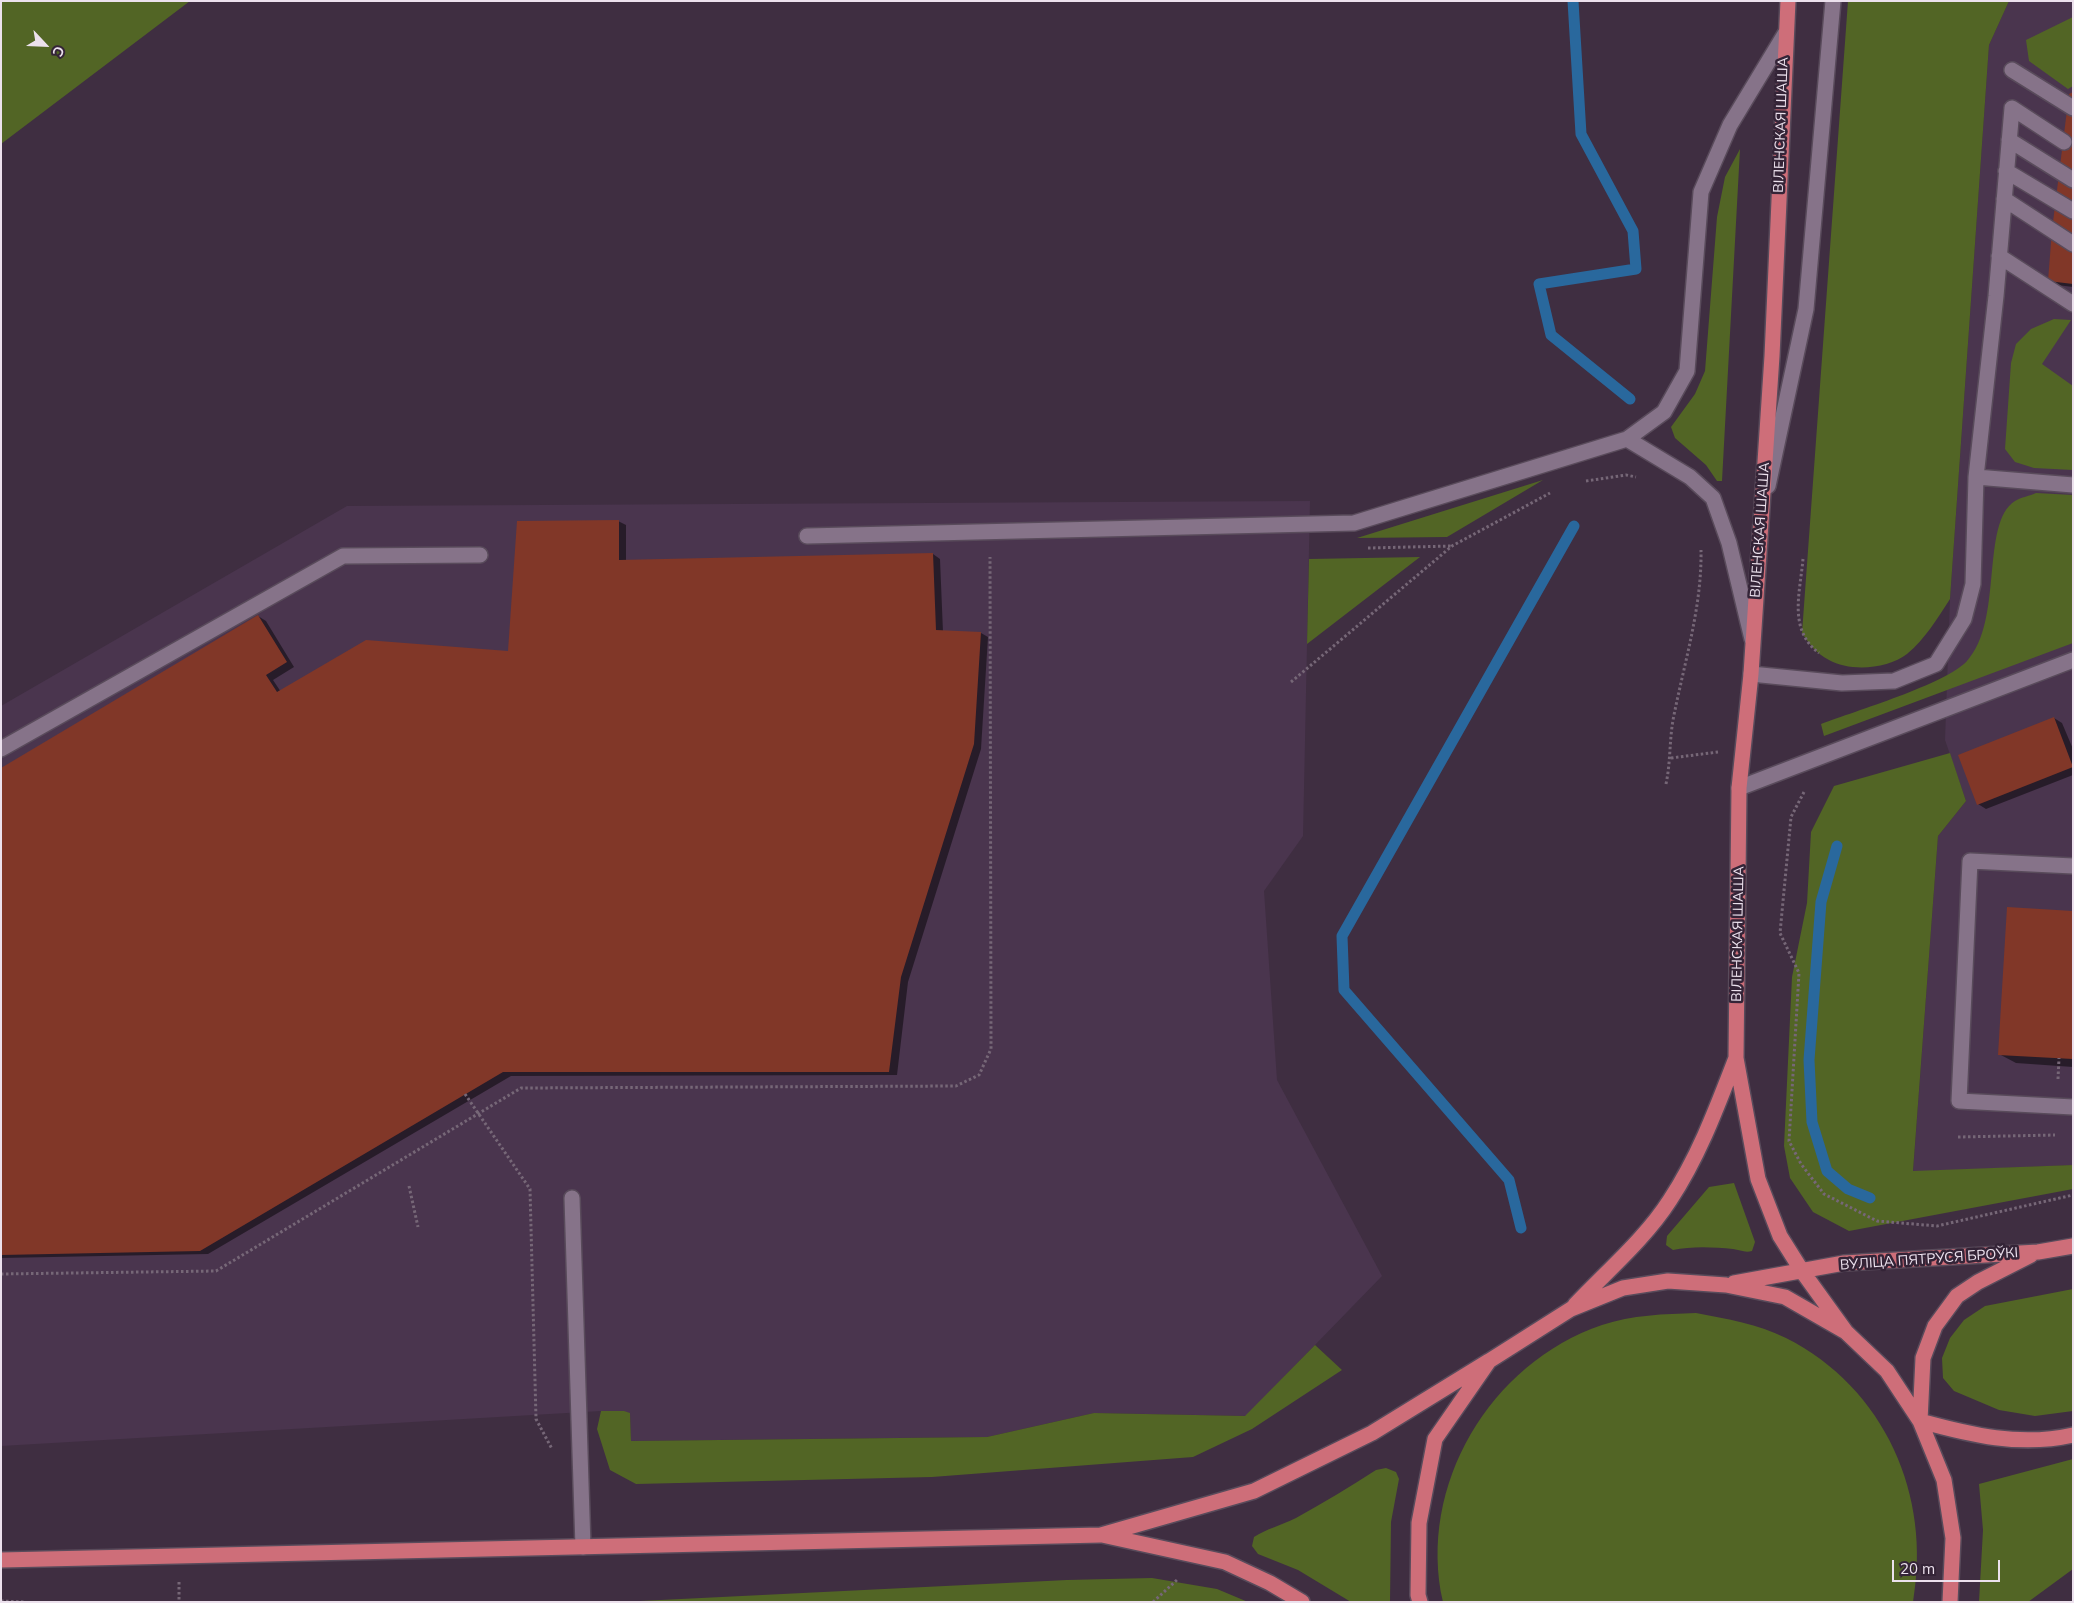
<!DOCTYPE html>
<html>
<head>
<meta charset="utf-8">
<style>
	body { margin:0 }
	#map { position:relative; width:2074px; height:1603px; overflow:hidden; background:#3f2e41; font-family:Mulish,sans-serif }
	canvas { display:block }
	.frame { position:absolute; inset:0; border:2px solid #ece1ed; pointer-events:none }
	.north { position:absolute; left:20px; top:20px; width:50px; height:50px; -webkit-text-stroke:4px #342437; paint-order:stroke; rotate:115deg; font-size:14px; font-weight:700; line-height:20px; text-align:center; color:#ece1ed }
	.north::after { content:''; display:block; margin:auto; width:18px; height:22px; background:#ece1ed; clip-path:polygon(50% 0,100% 100%,50% 72%,0 100%) }
	.scale { position:absolute; left:1892px; top:1560px; width:108px; height:22px; box-sizing:border-box; border:2px solid #ece1ed; border-top:0; padding-left:6px; font-size:15px; line-height:18px; white-space:nowrap; color:#ece1ed; -webkit-text-stroke:4px #342437; paint-order:stroke }
</style>
</head>
<body>
<div id="map">
<canvas width="2074" height="1603"></canvas>
<div class="frame"></div>
<div class="north">С</div>
<div class="scale">20 m</div>
</div>
<script>
const g = document.querySelector('canvas').getContext('2d');
g.lineJoin = 'round';
function fillPath(path, color) {
  g.fillStyle = color;
  g.fill(path, 'evenodd');
}
function trace(path, color, width, dash) {
  g.strokeStyle = color;
  g.lineWidth = width;
  g.lineCap = dash ? 'butt' : 'round';
  g.setLineDash(dash || []);
  g.stroke(path);
}
function label(font, color, halo, rows, align = 'center') {
  g.font = font + ' Mulish,sans-serif';
  g.lineWidth = 5;
  g.setLineDash([]);
  g.textBaseline = 'middle';
  g.strokeStyle = halo;
  g.fillStyle = color;
  for (const [text, x, y, turn = 0] of rows) {
    g.save();
    g.translate(x, y);
    g.rotate((+turn || 0) * Math.PI / 180);
    g.textAlign = isNaN(turn) ? turn : align;
    if (halo) g.strokeText(text, 0, 0);
    g.fillText(text, 0, 0);
    g.restore();
  }
}
const built = new Path2D(`
	M2009,1H2073V1165L1913,1172L1938,836L1966,801L1945,740L1950,599L1989,45Z
	M1310,501L1303,836L1264,891L1277,1080L1382,1276L1246,1416L1094,1413L987,1437L631,1441L630,1413L601,1411L1,1446V706L347,506Z`);
const green = new Path2D(`
	M1,1H190L1,144Z
	M1848,1H2009L1989,45L1950,599C1937,619 1925,639 1907,654C1888,669 1850,672 1829,660C1817,654 1809,644 1802,633Z
	M2073,17V86L2068,89L2029,61L2026,40Z
	M1740,149L1722,481H1717L1706,465L1675,438L1671,427L1695,394L1705,371L1717,217L1725,177Z
	M2054,319L2071,320L2042,364L2073,386V470L2034,468L2015,462L2005,449L2011,363L2016,344L2031,329Z
	M1543,480L1447,537L1357,538Z
	M2036,493L2073,495V643L1824,736L1821,724C1855,711 1946,684 1967,661C2004,621 1980,523 2015,501C2021,497 2030,496 2036,493Z
	M1420,557L1307,644L1309,559Z
	M1950,753L1966,801L1938,836L1913,1171L2073,1165V1189L1849,1231L1813,1212L1790,1178L1784,1146L1792,977L1807,903L1811,832L1834,786Z
	M1734,1183L1755,1242L1752,1251C1745,1253 1740,1250 1733,1249C1714,1247 1691,1246 1673,1250L1666,1245L1667,1236L1709,1187Z
	M2073,1289V1411L2035,1416L1999,1410L1954,1391L1943,1378L1942,1358L1950,1338L1964,1320L1985,1306Z
	M1696,1313C1727,1319 1758,1324 1786,1338C1885,1388 1932,1496 1913,1602H1443C1417,1486 1490,1363 1602,1325C1632,1315 1664,1314 1696,1313Z
	M1315,1345L1342,1370L1252,1429L1193,1457L932,1477L636,1484L610,1470L597,1429L601,1411H624L630,1413L631,1441L987,1437L1094,1413L1245,1416Z
	M2073,1459V1569L2028,1602H1979L1983,1530L1979,1484Z
	M1386,1468L1396,1472L1399,1479L1391,1522L1390,1602H1351L1298,1570L1258,1554L1252,1546L1254,1537C1266,1529 1282,1525 1296,1518C1323,1503 1350,1487 1376,1470Z
	M1152,1578L1217,1589L1248,1602H620L1067,1580Z`);
const shadow = new Path2D(`
	M2073,94V287L2057,285L2049,280Z
	M618,521L626,525V561L933,554L940,559L943,632L981,633L988,637L981,749L908,982L897,1075L511,1076L208,1254L1,1258V769L258,616L266,621L294,667L273,680L281,692L509,652Z
	M2054,718L2062,723L2073,749V775L1986,809L1978,804Z
	M2073,912V1067L2016,1063L1999,1054Z`);
const stream = new Path2D(`
	M1573,1L1581,134L1633,231L1636,269L1539,284L1551,335L1630,399
	M1837,846L1821,902L1809,1060L1812,1122L1827,1171L1848,1189L1870,1198
	M1521,1228L1509,1180L1344,990L1342,936L1574,526`);
const building = new Path2D(`
	M2073,92V284L2048,281L2052,230L2069,94Z
	M619,520V560L933,553L936,630L981,632L974,744L901,977L889,1072H503L200,1251L1,1255V768L258,615L287,662L266,675L277,692L366,640L508,651L517,521Z
	M2054,717L2073,767L1977,805L1958,755Z
	M2007,907L2073,911V1059L1998,1055Z`);
const path = new Path2D(`
	M1586,481L1626,475L1636,477
	M1368,548L1452,546
	M1803,559C1800,593 1788,630 1819,653
	M1291,682L1452,546L1550,493
	M1671,758L1718,752
	M1666,784C1671,761 1669,738 1674,715C1685,660 1702,606 1701,550
	M1804,792L1791,817L1780,933L1799,973L1789,1141L1801,1164L1824,1194L1877,1221L1937,1226L2073,1195
	M2058,1079L2059,1058
	M465,1094L530,1189L536,1419L552,1449
	M1958,1137L2055,1135
	M409,1186L418,1227
	M1,1274L216,1271L521,1088L956,1086L979,1075L991,1049L990,557
	M179,1582V1602
	M1,1601L25,1602
	M1153,1602L1178,1579`);
const minor = new Path2D(`
	M2012,70L2073,108
	M2009,140L2073,180
	M2006,171L2073,211
	M2004,199L2073,244
	M1999,256L2073,304
	M1627,439L1690,477L1713,498L1729,543L1752,639
	M1976,477L2073,485
	M1768,486L1806,309L1833,1
	M807,536L1354,523L1627,439L1664,412L1687,371L1701,192L1730,125L1785,34
	M1751,674L1842,683L1894,681L1936,664L1964,619L1973,584L1976,477L1996,296L2012,108L2064,142
	M1,749L343,556L480,555
	M1739,788L2073,660
	M2073,866L1970,861L1959,1101L2073,1107
	M572,1198L583,1547`);
const major = new Path2D(`
	M1788,1L1772,356L1751,674L1739,788L1736,1058L1758,1179L1780,1236L1802,1271L1846,1332
	M1734,1283L1844,1263L2038,1252L2073,1246
	M1575,1305C1607,1271 1645,1239 1670,1200C1699,1156 1717,1107 1736,1058
	M1920,1421L1923,1358L1935,1326L1957,1296L1978,1282L2031,1255
	M1920,1421C1971,1435 2020,1447 2073,1435
	M1102,1535L1225,1562L1270,1583L1302,1602
	M1,1560L1101,1535L1254,1491L1372,1433L1489,1361
	M1420,1602L1418,1595L1419,1523L1435,1439L1489,1361L1571,1309L1623,1288L1668,1281L1726,1285L1785,1297L1846,1332L1887,1371L1920,1421L1944,1480L1953,1538L1950,1602`);
const streetNames = [
	["ВІЛЕНСКАЯ ШАША",1781,125,-88],
	["ВІЛЕНСКАЯ ШАША",1760,530,-86],
	["ВІЛЕНСКАЯ ШАША",1738,934,-89],
	["ВУЛІЦА ПЯТРУСЯ БРОЎКІ",1929,1259,-4]
];
fillPath(built, '#4a354e');
fillPath(green, '#526525');
fillPath(shadow, '#0007');
trace(stream, '#29689d', 11);
fillPath(building, '#813728');
trace(minor, '#594b5b', 18);
trace(major, '#594b5b', 18);
trace(path, '#766777', 3, [2.5, 2.5]);
trace(minor, '#867389', 15);
trace(major, '#ce6e79', 15);
label('14px', '#ece1ed', '#342437', streetNames);
</script>
</body>
</html>
